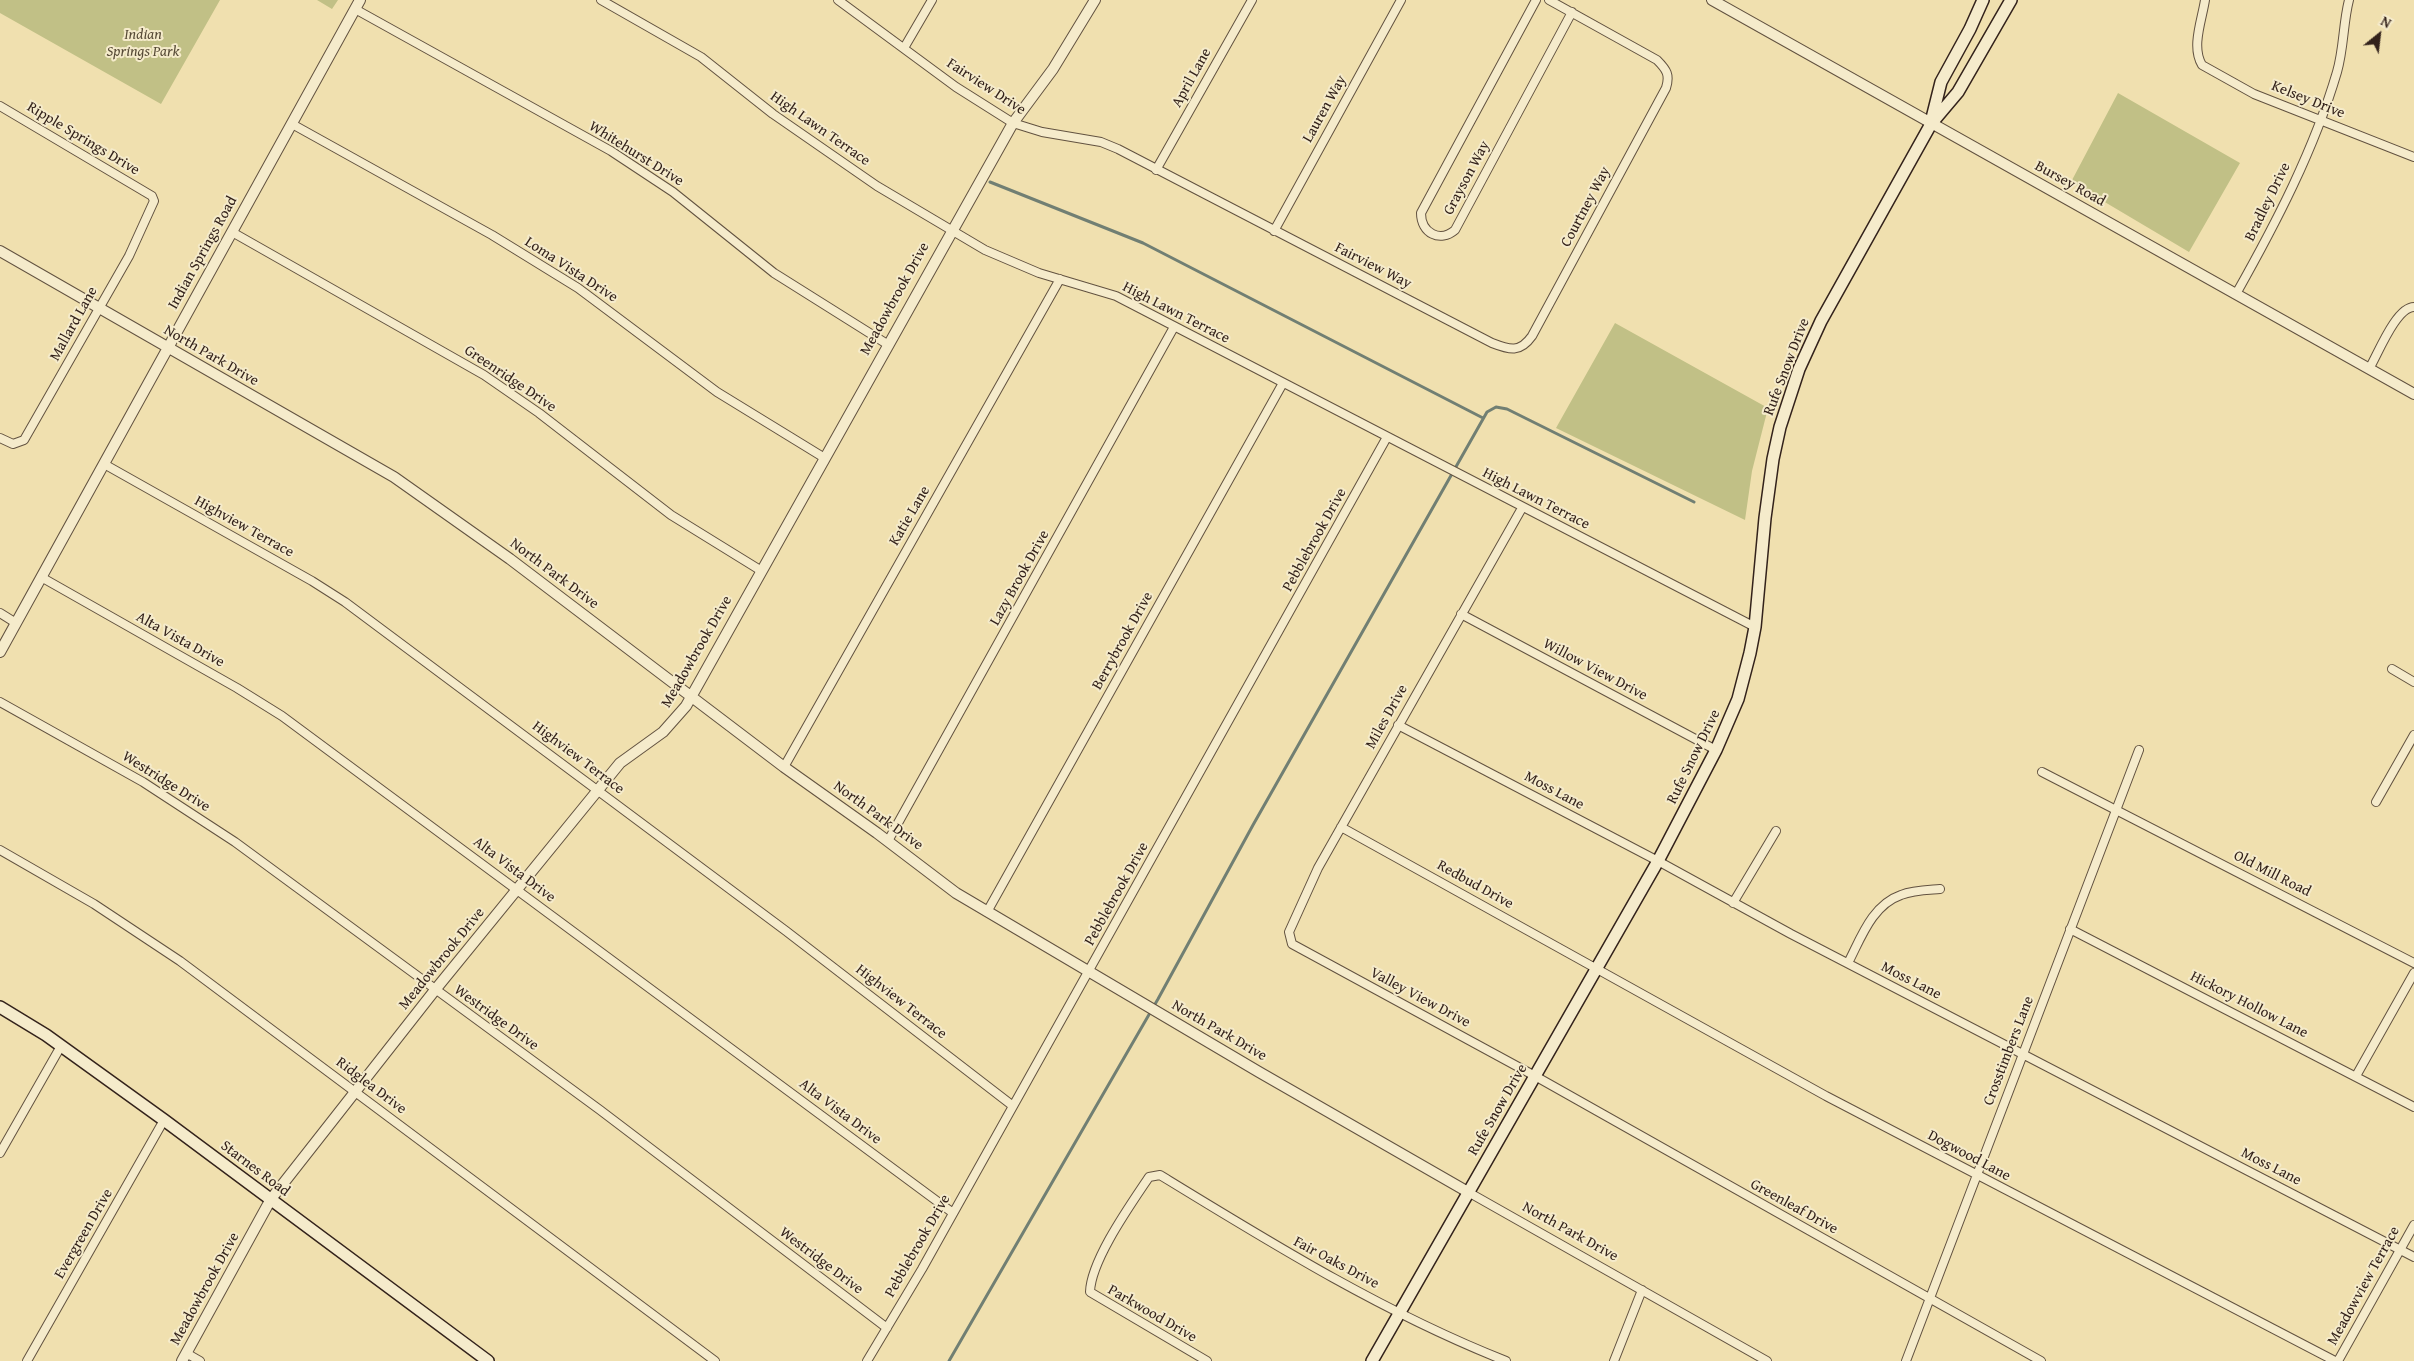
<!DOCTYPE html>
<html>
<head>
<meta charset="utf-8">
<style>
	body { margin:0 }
	#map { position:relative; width:2414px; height:1361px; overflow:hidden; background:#f0e0af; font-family:"Gentium Book Plus",serif }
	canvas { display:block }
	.north { position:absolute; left:2354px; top:10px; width:50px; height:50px; -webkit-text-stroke:4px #f5ebcb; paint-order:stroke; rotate:29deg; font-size:14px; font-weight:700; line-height:20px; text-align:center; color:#33221b }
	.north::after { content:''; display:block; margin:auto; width:18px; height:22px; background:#33221b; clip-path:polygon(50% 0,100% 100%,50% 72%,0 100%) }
</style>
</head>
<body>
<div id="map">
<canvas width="2414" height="1361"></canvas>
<div class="north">N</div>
</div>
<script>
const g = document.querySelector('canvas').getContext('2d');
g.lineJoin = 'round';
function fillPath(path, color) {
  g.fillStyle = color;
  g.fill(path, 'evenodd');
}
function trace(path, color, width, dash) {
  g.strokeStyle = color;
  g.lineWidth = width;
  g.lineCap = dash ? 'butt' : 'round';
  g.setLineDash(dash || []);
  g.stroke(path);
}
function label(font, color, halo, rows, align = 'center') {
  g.font = font + ' "Gentium Book Plus",serif';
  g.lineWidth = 4;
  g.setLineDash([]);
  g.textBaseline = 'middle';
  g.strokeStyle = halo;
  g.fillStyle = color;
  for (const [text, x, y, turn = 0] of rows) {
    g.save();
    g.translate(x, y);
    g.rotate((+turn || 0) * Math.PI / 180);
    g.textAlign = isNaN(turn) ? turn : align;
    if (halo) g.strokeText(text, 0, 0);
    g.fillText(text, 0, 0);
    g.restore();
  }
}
const green = new Path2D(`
	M0,0H220L161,104L0,13Z
	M317,0H338L332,9Z
	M2118,93L2240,163L2189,252L2071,182Z
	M1615,323L1768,408L1752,471L1745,520L1556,428Z`);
const stream = new Path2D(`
	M990,182L1143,243L1483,418
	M949,1361L1158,999L1253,825L1487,412L1496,407L1507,409L1694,502`);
const minor = new Path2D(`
	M601,0L701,57L773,114L877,186L985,250L1039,273L1116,296L1755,627
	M838,0L956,87L1013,123L1042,132L1101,142L1118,149L1492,343C1510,350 1520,353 1532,336L1666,88C1670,75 1667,70 1657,60L1549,0
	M1536,0L1421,213C1421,233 1440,243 1455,230L1572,12
	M2205,0C2202,20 2191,47 2202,65L2254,94L2414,157
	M355,9L611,151L673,192L774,273L887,344
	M904,48L932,0
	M0,106L152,196L154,201L129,256L24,440L13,444L0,438
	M292,124L492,235L578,288L717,392L823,457
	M1156,170L1252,0
	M1274,231L1401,0
	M232,232L484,375L539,413L671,515L760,570
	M2236,294C2276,223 2314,150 2337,72C2344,48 2343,23 2349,0
	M2369,369C2378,354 2396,307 2414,307
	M104,464L312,581L345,602L786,931L1013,1106
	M1522,508L1318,868L1289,932L1292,944L1535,1076L2041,1361
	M41,577L237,688L282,716L953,1213
	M0,613L16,623
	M1461,614L1716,750
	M2392,669L2414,682
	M0,702L143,782L235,842L600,1110L887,1328
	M1398,725L1658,861L1791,934L2414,1257
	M784,767L1060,279
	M2042,772L2414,963
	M2376,802L2414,735
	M1341,827L1826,1096L2335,1361
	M888,841L1174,327
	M0,850L94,904L180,961L715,1361
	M1733,903L1776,831
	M987,912L1283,383
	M2070,929L2414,1107
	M1848,963C1861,938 1872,905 1901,895C1913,890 1927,890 1940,889
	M2356,1076L2414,973
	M0,1153L61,1046
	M1468,1192L1767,1361
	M186,1353L200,1361
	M27,1361L164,1120
	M867,1361L922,1269L1387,437
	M1207,1361L1090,1292C1091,1260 1131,1204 1149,1177L1160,1175C1271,1243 1384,1313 1506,1361
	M1614,1361L1642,1290
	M1906,1361L2139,750
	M2338,1361L2414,1225`);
const tertiary = new Path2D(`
	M1712,0L2414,394
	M0,251L394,477L510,559L784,767L877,833L956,893L1259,1072L1468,1192
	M0,652L360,0
	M182,1361L271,1199L435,990L620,763L663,732L686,706L1013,123L1053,69L1095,0`);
const secondary = new Path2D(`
	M1931,122L1941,82L1970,29L1983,0
	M0,1007L46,1035L164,1120L488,1361
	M1372,1361L1658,861L1716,750L1738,699L1750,653L1755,627L1765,518L1773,459L1780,427L1799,369L1821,321L1931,124L1958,92L2011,0`);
const parkNames = [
	["Indian",143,35],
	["Springs Park",143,52]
];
const streetNames = [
	["April Lane",1192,78,-61],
	["Fairview Drive",986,87,33],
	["Kelsey Drive",2308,100,22],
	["Lauren Way",1325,109,-61],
	["High Lawn Terrace",820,129,35],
	["Ripple Springs Drive",83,139,31],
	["Whitehurst Drive",636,154,32],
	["Grayson Way",1467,178,-62],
	["Bursey Road",2070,184,29],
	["Bradley Drive",2268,202,-64],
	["Courtney Way",1586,207,-62],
	["Indian Springs Road",203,253,-61],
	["Fairview Way",1373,266,27],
	["Loma Vista Drive",571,270,33],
	["Meadowbrook Drive",895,299,-61],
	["High Lawn Terrace",1176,313,27],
	["Mallard Lane",74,324,-61],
	["North Park Drive",211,356,30],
	["Rufe Snow Drive",1787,367,-69],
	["Greenridge Drive",510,379,34],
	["High Lawn Terrace",1536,499,27],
	["Katie Lane",910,516,-60],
	["Highview Terrace",244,527,29],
	["Pebblebrook Drive",1315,540,-61],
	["North Park Drive",554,574,37],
	["Lazy Brook Drive",1020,578,-61],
	["Alta Vista Drive",180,640,29],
	["Berrybrook Drive",1123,641,-61],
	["Meadowbrook Drive",697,652,-60],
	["Willow View Drive",1595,670,28],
	["Miles Drive",1387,717,-61],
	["Rufe Snow Drive",1694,757,-64],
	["Highview Terrace",578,758,37],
	["Westridge Drive",166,782,32],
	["Moss Lane",1554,791,28],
	["North Park Drive",878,816,36],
	["Alta Vista Drive",514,870,37],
	["Old Mill Road",2272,874,27],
	["Redbud Drive",1475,885,29],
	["Pebblebrook Drive",1117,894,-61],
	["Meadowbrook Drive",442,959,-51],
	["Moss Lane",1911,981,27],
	["Valley View Drive",1420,998,28],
	["Highview Terrace",901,1002,38],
	["Hickory Hollow Lane",2249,1005,27],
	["Westridge Drive",496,1018,36],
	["North Park Drive",1219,1031,30],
	["Crosstimbers Lane",2009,1051,-69],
	["Ridglea Drive",371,1086,37],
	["Rufe Snow Drive",1498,1110,-60],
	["Alta Vista Drive",840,1112,37],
	["Dogwood Lane",1969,1156,28],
	["Moss Lane",2271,1167,27],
	["Starnes Road",255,1169,37],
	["Greenleaf Drive",1794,1207,29],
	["North Park Drive",1570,1232,29],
	["Evergreen Drive",84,1234,-60],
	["Pebblebrook Drive",918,1246,-60],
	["Westridge Drive",821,1261,37],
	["Fair Oaks Drive",1336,1263,28],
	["Meadowview Terrace",2364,1286,-61],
	["Meadowbrook Drive",205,1289,-61],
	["Parkwood Drive",1152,1314,30]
];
fillPath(green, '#c1c086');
trace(stream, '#717f73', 3);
trace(minor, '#625240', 10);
trace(tertiary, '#625240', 12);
trace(secondary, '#33221b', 14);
trace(minor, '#f5ebcb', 8);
trace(tertiary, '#f5ebcb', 10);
trace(secondary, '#f5ebcb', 11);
label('italic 15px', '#564a36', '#f5ebcb', parkNames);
label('15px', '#33221b', '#f5ebcb', streetNames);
</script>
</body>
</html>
